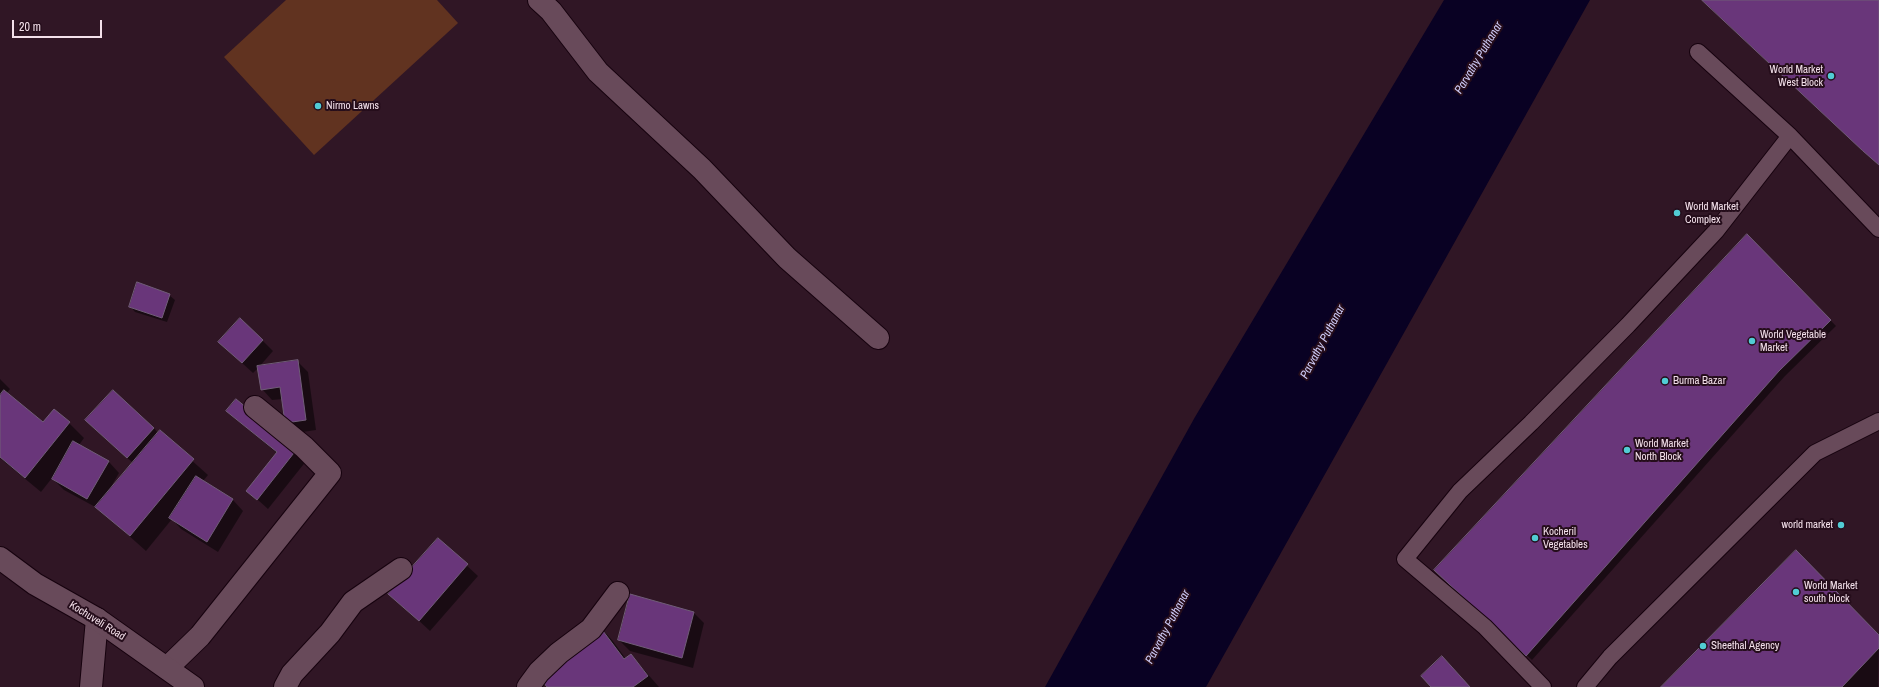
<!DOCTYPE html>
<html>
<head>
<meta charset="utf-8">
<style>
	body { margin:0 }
	#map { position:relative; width:1879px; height:687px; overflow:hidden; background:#301625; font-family:"Archivo Narrow",sans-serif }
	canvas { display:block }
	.scale { position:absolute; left:12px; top:20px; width:90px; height:18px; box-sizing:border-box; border:2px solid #f3e0ea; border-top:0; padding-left:5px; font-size:12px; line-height:14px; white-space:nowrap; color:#f3e0ea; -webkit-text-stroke:3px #250d1b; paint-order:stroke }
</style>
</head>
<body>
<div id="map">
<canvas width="1879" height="687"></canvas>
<div class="scale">20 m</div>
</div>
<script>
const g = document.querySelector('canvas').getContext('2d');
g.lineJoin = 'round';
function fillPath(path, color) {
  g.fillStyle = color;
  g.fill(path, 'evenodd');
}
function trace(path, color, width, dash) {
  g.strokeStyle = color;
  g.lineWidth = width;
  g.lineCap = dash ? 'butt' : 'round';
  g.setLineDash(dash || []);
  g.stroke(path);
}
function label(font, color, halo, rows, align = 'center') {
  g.font = font + ' "Archivo Narrow",sans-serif';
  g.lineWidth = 4;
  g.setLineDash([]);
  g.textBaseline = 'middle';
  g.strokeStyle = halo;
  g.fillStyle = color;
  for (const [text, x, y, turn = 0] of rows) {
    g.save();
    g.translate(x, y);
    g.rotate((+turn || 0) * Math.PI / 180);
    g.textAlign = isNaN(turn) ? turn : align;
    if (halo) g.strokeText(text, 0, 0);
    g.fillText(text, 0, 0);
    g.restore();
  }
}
const green = new Path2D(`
	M286,0H437L458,23L314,155L224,57Z`);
const water = new Path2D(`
	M1444,0H1590L1206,687H1045L1195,417Z`);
const shadow = new Path2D(`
	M1747,235L1836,326L1785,376L1532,660L1441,576Z
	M169,295L175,300L167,322L135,312L130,306Z
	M262,340L273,351L259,367L298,362L308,372L316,430L296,433L286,422L283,399L272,400L262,389L259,367L253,373L230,352Z
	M0,379L10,389L7,393L44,423H69L84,438L79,445L109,462L119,473L108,492L133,463L97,431L154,428L158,433L160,432L208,475L203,481L233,500L243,511L218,552L181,529L172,519L146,551L99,509L64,490L52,478L41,492L0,458Z
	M227,411L307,460L268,509L248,491L278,454Z
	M438,539L478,576L430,631L390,594Z
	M694,613L704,623L693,668L630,651L619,640Z
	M597,624L612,640L626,659L631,655L659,687H548Z
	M1879,636L1878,687H1662Z`);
const building = new Path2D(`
	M1702,0H1879V165L1863,151Z
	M1747,234L1831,320L1779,371L1526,656L1434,570Z
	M137,282L170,294L162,318L129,307Z
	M240,318L263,340L242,363L218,342Z
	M298,360L306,420L285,423L280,387L261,390L257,366Z
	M4,390L43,422L54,409L70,422L25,478L0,457V395Z
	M113,390L154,428L127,458L85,420Z
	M236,399L297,449L257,500L246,491L277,452L226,411Z
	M160,430L194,459L130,536L95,507Z
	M73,441L109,461L87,499L52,479Z
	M196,476L233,499L207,542L169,518Z
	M438,538L468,564L419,621L388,594Z
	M1796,550L1879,635V648L1842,687H1661Z
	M630,594L694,612L682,658L618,640Z
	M597,623L624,659L631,654L648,676L633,687H547L535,672Z
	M1442,656L1470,687H1431L1421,676Z`);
const lane = new Path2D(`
	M1698,52L1790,136L1879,229
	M1543,687L1485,627L1405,559L1460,491L1531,423L1628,325L1716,231L1790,136
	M1585,687L1610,657L1815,453L1879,421`);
const street = new Path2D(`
	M539,0L551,11L598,72L702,169L787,258L878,338
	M167,668L200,636L330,473L304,447L255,407
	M91,687L97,619
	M285,687L292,674L330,633L353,602L401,569
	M528,687L539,672L559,653L591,629L618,593`);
const secondary = new Path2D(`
	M0,558L35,584L97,619L193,687`);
const markers = [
	[1831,76,4,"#51ccd4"],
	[318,106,4,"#51ccd4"],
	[1677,213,4,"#51ccd4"],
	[1752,341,4,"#51ccd4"],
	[1665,381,4,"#51ccd4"],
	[1627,450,4,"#51ccd4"],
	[1841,525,4,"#51ccd4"],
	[1535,538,4,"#51ccd4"],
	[1796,592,4,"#51ccd4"],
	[1703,646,4,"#51ccd4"]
];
const poiNames = [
	["World Market",1823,70,"right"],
	["West Block",1823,83,"right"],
	["Nirmo Lawns",326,106],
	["World Market",1685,207],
	["Complex",1685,220],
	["World Vegetable",1760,335],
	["Market",1760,348],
	["Burma Bazar",1673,381],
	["World Market",1635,444],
	["North Block",1635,457],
	["world market",1833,525,"right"],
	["Kocheril",1543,532],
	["Vegetables",1543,545],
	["World Market",1804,586],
	["south block",1804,599],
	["Sheethal Agency",1711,646]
];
const streetNames = [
	["Kochuveli Road",97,621,32]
];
const waterNames = [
	["Parvathy Puthanar",1479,58,-59],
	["Parvathy Puthanar",1323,342,-62],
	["Parvathy Puthanar",1168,627,-62]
];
fillPath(green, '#613320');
fillPath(water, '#090123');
fillPath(shadow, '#0007');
fillPath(building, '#69367a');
trace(building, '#705d77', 1);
trace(lane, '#16020e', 18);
trace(street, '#16020e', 24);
trace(secondary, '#16020e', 24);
trace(lane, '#684a5a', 16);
trace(street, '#684a5a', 22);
trace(secondary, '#684a5a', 22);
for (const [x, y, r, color] of markers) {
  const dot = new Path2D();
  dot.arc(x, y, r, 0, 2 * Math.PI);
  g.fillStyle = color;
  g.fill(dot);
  trace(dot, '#250d1b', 1.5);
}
label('11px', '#f3e0ea', '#250d1b', poiNames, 'left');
label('11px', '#f3e0ea', '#250d1b', streetNames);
label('italic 12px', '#cecbf7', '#250d1b', waterNames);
</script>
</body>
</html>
